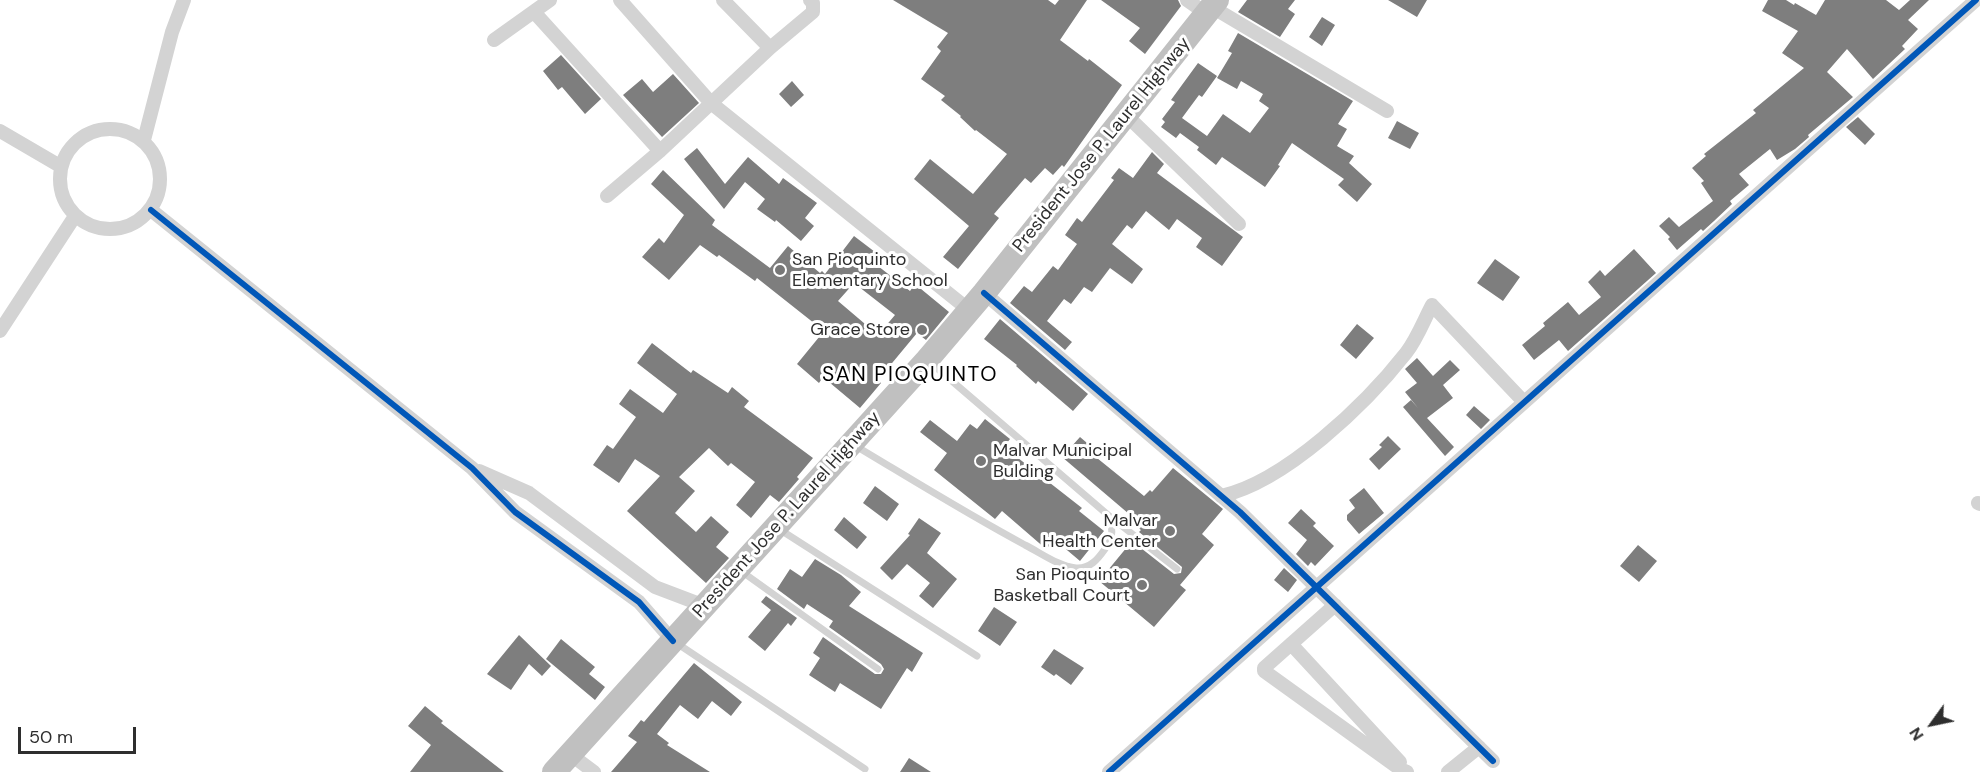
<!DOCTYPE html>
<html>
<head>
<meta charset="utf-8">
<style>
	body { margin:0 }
	#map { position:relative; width:1980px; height:772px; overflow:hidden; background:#fff; font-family:"DM Sans",sans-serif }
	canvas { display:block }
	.north { position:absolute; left:1902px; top:694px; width:60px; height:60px; -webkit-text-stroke:4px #fff; paint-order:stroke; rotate:237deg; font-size:16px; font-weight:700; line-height:24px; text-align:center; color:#2e2e2e }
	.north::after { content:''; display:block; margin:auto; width:21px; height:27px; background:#2e2e2e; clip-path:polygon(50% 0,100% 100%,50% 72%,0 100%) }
	.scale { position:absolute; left:18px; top:727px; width:118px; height:27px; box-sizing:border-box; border:3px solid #2e2e2e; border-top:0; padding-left:8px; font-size:18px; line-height:21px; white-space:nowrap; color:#2e2e2e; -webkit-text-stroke:4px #fff; paint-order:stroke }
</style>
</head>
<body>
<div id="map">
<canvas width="1980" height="772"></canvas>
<div class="north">N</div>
<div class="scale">50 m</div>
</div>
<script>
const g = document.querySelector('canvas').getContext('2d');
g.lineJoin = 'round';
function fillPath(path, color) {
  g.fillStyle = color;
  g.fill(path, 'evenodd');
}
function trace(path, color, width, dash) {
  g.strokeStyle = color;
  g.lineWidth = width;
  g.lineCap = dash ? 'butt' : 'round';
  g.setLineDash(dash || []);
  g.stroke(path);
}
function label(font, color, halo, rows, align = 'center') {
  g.font = font + ' "DM Sans",sans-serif';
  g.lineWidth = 6;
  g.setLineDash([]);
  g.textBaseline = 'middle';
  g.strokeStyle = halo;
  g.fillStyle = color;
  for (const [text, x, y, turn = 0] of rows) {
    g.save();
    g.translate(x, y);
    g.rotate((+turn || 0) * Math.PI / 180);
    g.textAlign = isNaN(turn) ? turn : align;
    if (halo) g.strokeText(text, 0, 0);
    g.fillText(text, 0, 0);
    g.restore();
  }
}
const building = new Path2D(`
	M893,0H1048L1055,5L1059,0H1087L1060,40L1088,61L1089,59L1122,85L1064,167L1062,165L1053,175L1045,168L1031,183L1025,178L994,214L999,218L958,269L943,257L969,226L914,179L930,159L973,194L1007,154L976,130L975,131L960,117L961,116L941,100L945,96L921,79L941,51L937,47L948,33Z
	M1101,0H1178L1181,6L1145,54L1129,41L1140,28Z
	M1247,0H1295L1288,9L1295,14L1280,37L1238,12Z
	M1388,0H1427L1417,17Z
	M1768,0H1786L1794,5L1795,3L1816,15L1825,0H1886L1899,10L1910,0H1929L1908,20L1918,29L1902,46L1905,49L1873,79L1847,49L1827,72L1853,97L1808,135L1809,137L1795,149L1777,160L1770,149L1739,174L1749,185L1730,201L1732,204L1714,221L1703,231L1701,229L1677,250L1668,239L1670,237L1659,226L1669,217L1679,227L1713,201L1701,183L1704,181L1692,168L1706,156L1704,154L1756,113L1753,110L1804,68L1782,53L1798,31L1762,11Z
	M1322,17L1335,25L1322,46L1309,37Z
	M1238,33L1353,101L1338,124L1347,129L1337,146L1354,156L1349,163L1372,184L1357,202L1338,185L1344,179L1292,143L1278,165L1280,166L1265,187L1222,157L1216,165L1197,150L1199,147L1180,133L1176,138L1161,127L1165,122L1162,119L1175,102L1171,100L1198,63L1217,76L1202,97L1199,95L1182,118L1207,136L1223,114L1250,133L1269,108L1259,101L1263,94L1241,81L1237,89L1217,78L1232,53L1228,51Z
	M561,55L601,99L585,114L562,87L558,90L543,71Z
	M673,74L699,103L662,137L623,95L642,79L653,92Z
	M792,81L804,95L791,107L779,94Z
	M1858,117L1875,134L1865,145L1846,127Z
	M1397,121L1419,133L1410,149L1388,138Z
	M697,148L725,184L748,157L779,184L783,178L817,203L805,218L814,226L801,241L776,220L775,222L757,209L765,199L745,182L724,209L684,159Z
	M1152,152L1164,164L1157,173L1243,237L1222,266L1196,247L1202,238L1177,219L1169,230L1146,211L1132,229L1127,225L1112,244L1143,269L1132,284L1110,268L1092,292L1084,287L1071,304L1064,299L1047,321L1072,342L1065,350L1010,303L1024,286L1032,292L1053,266L1058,270L1077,244L1065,235L1077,218L1082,222L1114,180L1111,178L1119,168L1133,178Z
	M663,170L715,220L712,225L770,268L788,246L820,273L822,271L825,274L854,236L875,252L869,259L910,291L915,284L949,312L926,340L917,333L878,380L881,383L860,408L823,377L819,383L797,364L824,331L757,278L755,281L719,255L717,257L700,245L669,280L642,257L659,238L664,243L684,215L651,184ZM854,283L895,315L878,335L838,301Z
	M1634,249L1656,273L1568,351L1559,340L1534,360L1522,345L1545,326L1543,323L1568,302L1579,315L1601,297L1588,282L1600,270L1605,276Z
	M1495,259L1520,277L1503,301L1477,283Z
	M1000,319L1088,394L1073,411L1038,381L1036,384L1016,366L1017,365L984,339Z
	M1357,324L1374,338L1356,359L1340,345Z
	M652,343L691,373L693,370L728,393L732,387L749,401L744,407L813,458L797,477L799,479L779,502L770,495L751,518L736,505L755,482L731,463L728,466L709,448L679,477L695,491L675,513L696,532L711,516L729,532L716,547L729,558L706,583L627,511L660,476L635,459L619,483L593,465L607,445L613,449L636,417L619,404L630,389L663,413L677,394L637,363Z
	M1417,358L1433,376L1450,360L1460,370L1443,385L1453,398L1427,418L1454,447L1445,456L1403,407L1411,400L1418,408L1405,392L1417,383L1405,369Z
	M1474,406L1490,420L1481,429L1466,415Z
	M985,419L1010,439L1004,447L1082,508L1079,511L1104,531L1080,561L1055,540L1046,549L1002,511L995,519L934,470L947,453L920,432L930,420L957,441L970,424L977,429Z
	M1388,436L1401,449L1379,470L1369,459L1382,447L1379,445Z
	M1080,437L1100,454L1097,458L1144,496L1150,490L1152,492L1173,468L1223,509L1202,534L1214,545L1180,585L1186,590L1154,627L1099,581L1132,541L1174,574L1181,573L1182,567L1139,532L1141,530L1126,518L1129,514L1062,457Z
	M875,486L899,504L887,521L863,503Z
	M1364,488L1384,513L1359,534L1347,520V515L1355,508L1349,500Z
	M1301,509L1316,523L1313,526L1334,546L1315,566L1311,562L1308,566L1296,554L1307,540L1288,523Z
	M844,517L867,537L857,549L834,530Z
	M919,518L941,533L927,553L957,579L933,608L919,596L930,583L907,564L892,580L880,568L910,535L908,534Z
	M1638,545L1657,561L1639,582L1620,566Z
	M815,559L841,575L861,592L849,606L923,653L912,672L907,668L881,709L840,683L835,692L809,675L820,658L813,653L823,637L875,674H881L884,669L881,664L829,627L833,621L807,604L804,609L777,589L790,569L802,577Z
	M1284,568L1297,580L1288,592L1274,580Z
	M766,596L797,618L791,626L788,623L765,651L748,637L771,610L761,602Z
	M994,607L1017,622L1000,646L978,631Z
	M519,635L551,666L542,676L529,664L511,690L487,674Z
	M561,639L595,667L589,674L605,687L595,700L546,659Z
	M1054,649L1084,668L1071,685L1056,674L1054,676L1041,667Z
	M694,663L742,702L731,716L712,701L698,719L680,705L657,734L669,743L667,745L710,772H611L637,742L628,736L641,720L644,722Z
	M425,706L443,721L441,723L504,772H410L431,745L408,726Z
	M909,758L931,772H900Z`);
const lane = new Path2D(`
	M931,363L1108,515L1177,569
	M854,445C911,479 967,514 1025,545C1041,553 1058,566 1076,568C1090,569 1098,559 1105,549C1114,536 1113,529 1108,515
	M779,529L977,656
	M741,571L878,669
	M675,642L865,769`);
const street = new Path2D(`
	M620,0L711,103L969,310
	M723,0L770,48
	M1187,0L1207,14
	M1212,7L1387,111
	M534,12L660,151
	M494,40L550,0
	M1126,115L1239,224
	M60 179a50 50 0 1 1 100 0a50 50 0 1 1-100 0Z
	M0,131L60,166
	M144,140L172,32L184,0
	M607,196L660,151L770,48L813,12V3L810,0
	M151,210L472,468L515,512L639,602L673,641
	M984,293L1240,512L1493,761
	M0,331L75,216
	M479,471L529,493L655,587L705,606
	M1221,496C1285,482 1366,404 1406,353C1417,339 1424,320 1432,305L1524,402
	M1978,503L1980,504
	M1335,605L1264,668V671L1400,769L1407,772
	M1291,644L1400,762
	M570,754L594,772
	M1109,772L1976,0
	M1448,772L1479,747`);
const highway = new Path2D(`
	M554,772L927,360L984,293L1217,0`);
const cycleway = new Path2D(`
	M151,210L472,468L515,512L639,602L673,641
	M984,293L1240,512L1493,761
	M1109,772L1976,0`);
const markers = [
	[780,270,6,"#777"],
	[922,330,6,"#777"],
	[981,461,6,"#777"],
	[1170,531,6,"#777"],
	[1142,585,6,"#777"]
];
const streetNames = [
	["President Jose P. Laurel Highway",1102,145,-51],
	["President Jose P. Laurel Highway",787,515,-48]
];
const poiNames = [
	["San Pioquinto",792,260,"left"],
	["Elementary School",792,281,"left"],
	["Grace Store",910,330],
	["Malvar Municipal",993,451,"left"],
	["Bulding",993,472,"left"],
	["Malvar",1158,521],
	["Health Center",1158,542],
	["San Pioquinto",1130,575],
	["Basketball Court",1130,596]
];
const quarterNames = [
	["SAN PIOQUINTO",910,375]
];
fillPath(building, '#7e7e7e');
trace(lane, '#d3d3d3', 7);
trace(street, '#d3d3d3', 14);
trace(highway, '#c0c0c0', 24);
trace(cycleway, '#0057b8', 6);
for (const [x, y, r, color] of markers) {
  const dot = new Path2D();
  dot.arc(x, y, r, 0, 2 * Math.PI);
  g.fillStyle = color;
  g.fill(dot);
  trace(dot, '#fff', 2);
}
label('18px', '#2e2e2e', '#fff', streetNames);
label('18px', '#2e2e2e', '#fff', poiNames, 'right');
g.letterSpacing = '1.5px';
label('21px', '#000', '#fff', quarterNames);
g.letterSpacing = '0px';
</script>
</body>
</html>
